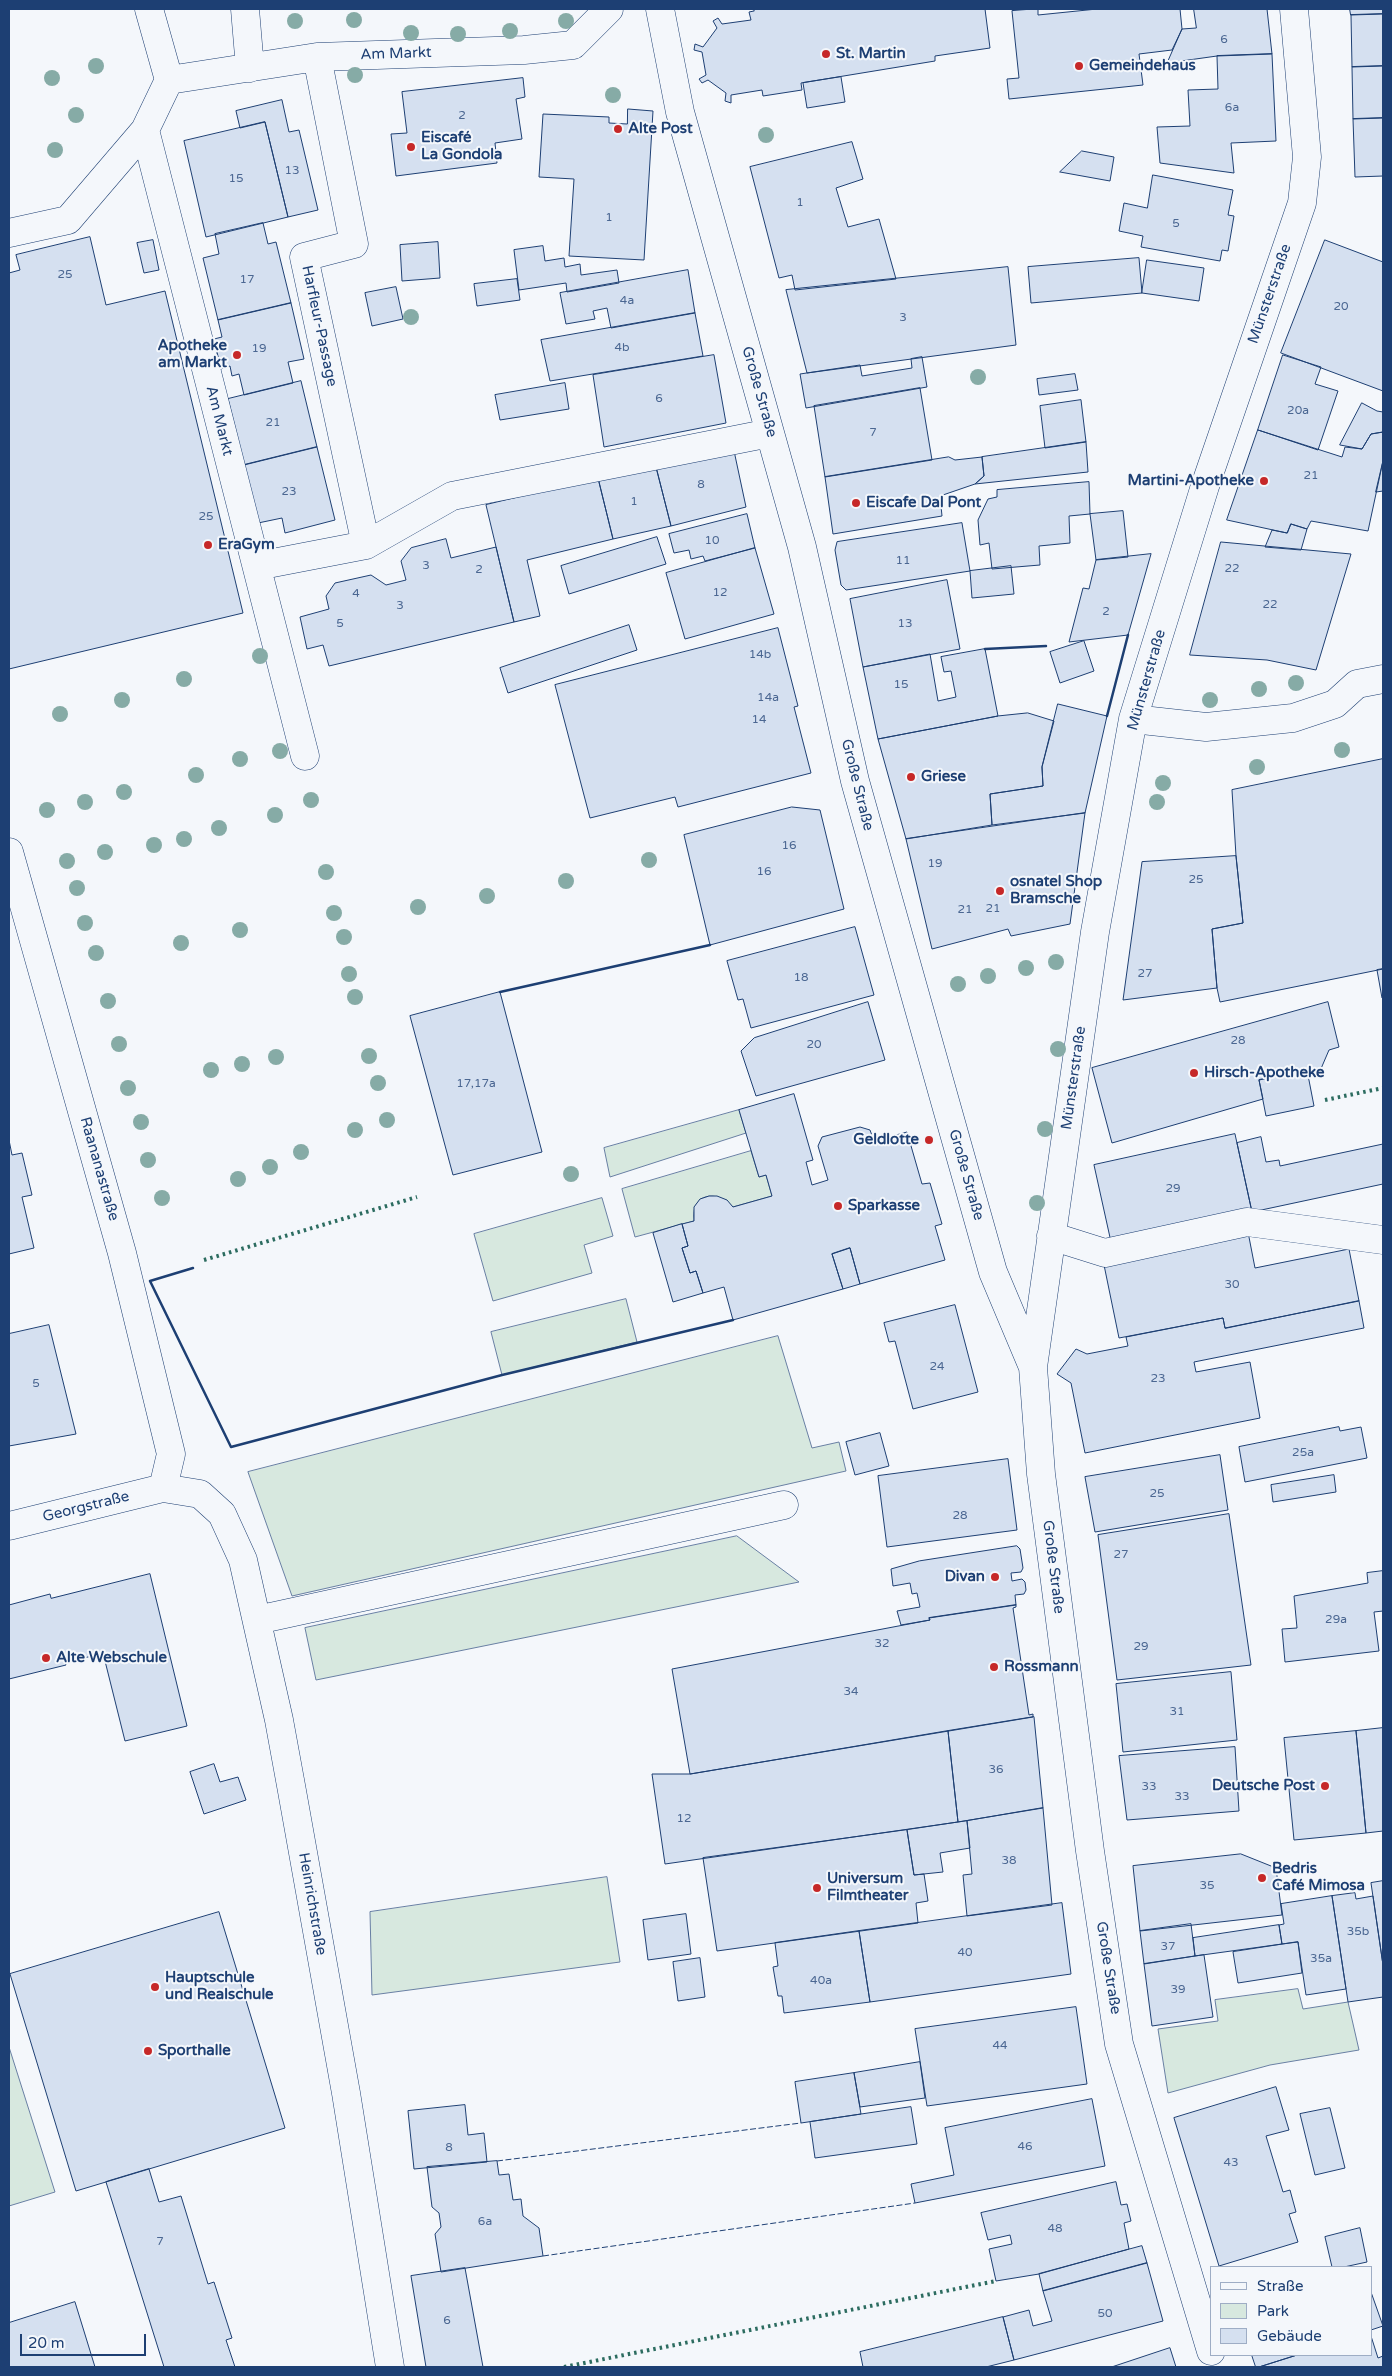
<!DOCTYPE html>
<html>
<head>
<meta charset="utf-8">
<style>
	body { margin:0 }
	#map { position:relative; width:1392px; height:2376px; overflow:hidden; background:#f4f7fb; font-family:"Varela Round",sans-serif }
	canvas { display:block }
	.frame { position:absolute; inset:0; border:10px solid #1d3f73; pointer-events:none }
	.legend { position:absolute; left:1210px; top:2266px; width:162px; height:90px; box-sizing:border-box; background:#f4f7fb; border:1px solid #9eadc5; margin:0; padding:6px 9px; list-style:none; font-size:15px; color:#1d3f73 }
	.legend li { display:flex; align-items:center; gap:10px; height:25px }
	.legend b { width:25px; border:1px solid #9eadc5 }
	.scale { position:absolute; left:20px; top:2334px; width:126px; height:22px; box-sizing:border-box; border:2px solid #1d3f73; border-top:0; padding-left:6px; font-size:15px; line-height:18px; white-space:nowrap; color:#1d3f73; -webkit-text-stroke:4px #f4f7fb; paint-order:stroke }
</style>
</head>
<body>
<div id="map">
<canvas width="1392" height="2376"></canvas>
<div class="frame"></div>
<ul class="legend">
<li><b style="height:6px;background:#f4f7fb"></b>Straße</li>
<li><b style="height:14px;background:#d7e8df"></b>Park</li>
<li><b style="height:14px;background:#d5e0f0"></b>Gebäude</li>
</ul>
<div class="scale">20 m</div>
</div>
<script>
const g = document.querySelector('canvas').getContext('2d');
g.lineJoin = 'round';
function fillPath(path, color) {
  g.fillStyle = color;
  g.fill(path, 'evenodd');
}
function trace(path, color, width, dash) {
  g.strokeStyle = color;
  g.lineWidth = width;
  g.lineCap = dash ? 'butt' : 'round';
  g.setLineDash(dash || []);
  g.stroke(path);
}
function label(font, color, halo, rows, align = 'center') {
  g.font = font + ' "Varela Round",sans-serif';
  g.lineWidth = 4;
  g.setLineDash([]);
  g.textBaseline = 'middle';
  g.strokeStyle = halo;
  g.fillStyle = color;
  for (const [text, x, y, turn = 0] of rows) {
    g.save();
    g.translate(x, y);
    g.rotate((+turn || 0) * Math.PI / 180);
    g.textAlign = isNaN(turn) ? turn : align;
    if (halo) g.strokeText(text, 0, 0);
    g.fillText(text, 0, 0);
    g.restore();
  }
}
const green = new Path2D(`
	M739,1110L746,1133L610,1177L604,1148Z
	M751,1151L759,1177L766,1175L772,1196L733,1207C717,1189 690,1193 694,1221L635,1237L622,1189Z
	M602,1198L613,1236L584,1245L592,1273L493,1301L474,1234Z
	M626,1299L637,1342L502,1375L491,1332Z
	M778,1336L812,1448L839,1442L846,1471L292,1596L248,1472Z
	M737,1536L799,1582L316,1680L305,1628Z
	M607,1877L620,1962L372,1995L370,1912Z
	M1298,1989L1303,2009L1348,2002L1359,2050L1270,2065L1168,2093L1158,2029L1218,2021L1215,2000Z
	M9,2047L55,2192L9,2206Z`);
const building = new Path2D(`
	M753,9H985L990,48L935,56V61L801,83L802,90L763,96L762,90L731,95V103L725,101L726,93L708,80L702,83L699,79L706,75L702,52L694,50L695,44L703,47L717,28L713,21L718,18L722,24L751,20L749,12L754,11Z
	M1038,9V15L1097,9H1180L1182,29L1172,50L1139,54L1143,85L1009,99L1007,79L1019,78L1012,11Z
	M1194,9H1267L1272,54L1217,56L1167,63L1182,29L1196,28Z
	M1350,9H1383V14L1351,15Z
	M1383,14V66L1352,67L1351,15Z
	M1272,54L1276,141L1231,143L1234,173L1160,163L1157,127L1190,126L1188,90L1218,89L1217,56Z
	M1383,66V118L1353,119L1352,67Z
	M841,77L845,102L807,108L803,83Z
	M523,78L525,97L516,99L522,139L495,143L497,163L396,176L391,134L407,133L402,92Z
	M282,100L289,132L299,130L318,210L288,217L265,122L240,128L236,111Z
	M628,109L653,111L644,260L569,256L574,179L539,177L543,114L609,117V123L627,124Z
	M1383,118V176L1355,177L1353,119Z
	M265,122L288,217L206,237L184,141Z
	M852,142L863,179L836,188L848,227L879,219L896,279L795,290L792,275L779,278L750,167Z
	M1082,151L1114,157L1110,181L1060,172Z
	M1153,175L1233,190L1228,215L1234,216L1228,251L1222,250L1220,261L1141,247L1143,236L1119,231L1124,203L1147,208Z
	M263,223L268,244L276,242L291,303L218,320L203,258L219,254L215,234Z
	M90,237L106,305L165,291L243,613L9,669V273L20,270L16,255Z
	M153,240L159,270L144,273L137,243Z
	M1325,240L1383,262V391L1281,353Z
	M438,242L440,278L402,281L400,245Z
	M543,246L545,261L564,258L565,267L580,264L581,275L617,270L619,283L567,292L566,283L519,290L514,250Z
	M1139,258L1142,293L1031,303L1028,267Z
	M1147,260L1204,268L1199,301L1142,293Z
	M1008,267L1016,345L807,373L786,290Z
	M688,270L695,313L611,328L607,308L593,311L595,319L566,324L560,293Z
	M517,279L520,300L477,306L474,284Z
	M396,287L403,319L372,326L365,293Z
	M291,303L304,359L288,362L293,383L244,395L239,374L232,376L230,366L221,369L214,339L222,337L218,320Z
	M695,313L703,356L550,381L541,340Z
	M714,355L726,423L604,447L593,375Z
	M1283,355L1321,367L1315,384L1338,391L1318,450L1258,430Z
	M922,357L927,387L806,408L800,374L860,365L862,376L912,368L911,359Z
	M1075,374L1078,390L1039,395L1037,379Z
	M301,381L317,447L244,465L228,399Z
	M565,383L569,409L500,420L495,395Z
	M920,388L932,460L825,477L814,406Z
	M1081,400L1086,442L1045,448L1040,406Z
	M1362,403L1377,411L1383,412V432L1371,434L1362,449L1340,445Z
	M1258,430L1342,457L1345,447L1362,449L1371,434L1383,432V461L1368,531L1311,521L1307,529L1291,524L1287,533L1227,520Z
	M1086,442L1088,472L975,484L984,476L982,457Z
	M733,446L746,507L671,526L655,463Z
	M317,447L335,520L285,533L282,518L258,523L244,465Z
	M949,457L955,460L982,457L984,476L975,484L940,496L942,516L833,534L825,477Z
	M1383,461V491L1376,492Z
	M655,463L671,526L613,539L598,478Z
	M598,478L613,539L527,560L540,616L514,622L486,505Z
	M1089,482L1090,514L1069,516L1070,543L1039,546L1040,565L992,569L989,543L980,545L978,520L988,499L997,497V490Z
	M1123,511L1128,557L1096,560L1090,514Z
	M747,514L755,548L705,561L703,556L691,559L689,550L674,553L669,534Z
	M962,523L970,571L846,590L841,585L835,550L837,542Z
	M1291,524L1307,529L1301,550L1265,547L1272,530L1287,533Z
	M657,537L666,564L569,594L561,566Z
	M446,539L451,558L496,547L514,622L329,666L323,645L307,649L300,617L329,609L326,596L335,583L371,575L386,585L406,580L401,561L411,548Z
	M1221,542L1351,554L1316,670L1267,660L1190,655Z
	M755,548L774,614L685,639L666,573Z
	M1151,554L1128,635L1069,642L1083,588L1089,589L1096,560Z
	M1011,566L1014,594L972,598L970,571Z
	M947,580L960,649L863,667L850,599Z
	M629,625L637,650L508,693L500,668Z
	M778,628L798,706L794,707L811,773L678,807L675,797L590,818L555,685Z
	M1084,641L1094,671L1060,683L1050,652Z
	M985,649L998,716L878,739L863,667L930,654L938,701L956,697L951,671L944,672L941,657Z
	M1058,704L1107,716L1085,813L992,825L990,794L1043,786L1042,767Z
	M1028,713L1054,721L1042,767L1043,786L990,794L992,825L906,839L878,739L998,716Z
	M1383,759V969L1220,1002L1217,988L1212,929L1243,923L1236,856L1232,790Z
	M792,807L820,810L844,909L710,945L684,835Z
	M1085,813L1070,924L1011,936L1008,929L932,949L906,839Z
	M1236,856L1243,923L1212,929L1217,988L1123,1000L1142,862Z
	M855,927L874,995L751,1028L743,999L738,1000L727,961Z
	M1383,969V998H1382L1377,970Z
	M500,992L542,1152L453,1175L410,1016Z
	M868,1002L885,1060L756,1096L741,1051L754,1038Z
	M1328,1002L1339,1047L1329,1050L1320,1071L1308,1074L1307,1070L1259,1080L1263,1099L1112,1143L1092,1068Z
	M1307,1070L1314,1106L1266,1116L1259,1080Z
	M794,1094L813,1160L806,1162L812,1185L828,1180L818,1146L822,1137L860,1127L870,1130L874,1141L907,1132L922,1184L930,1183L942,1224L935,1226L945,1260L860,1284L850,1248L832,1254L843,1289L733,1320L724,1287L703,1293L696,1271L690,1273L682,1248L688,1246L682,1224L694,1221V1207L700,1199L709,1196H717L727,1200L733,1207L772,1196L766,1175L759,1177L739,1110Z
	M1235,1134L1252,1212L1111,1242L1094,1165Z
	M1261,1137L1266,1162L1279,1160L1280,1166L1383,1144V1184L1252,1212L1237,1143Z
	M9,1140L12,1155L22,1153L32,1195L22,1197L34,1248L9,1254Z
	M682,1224L688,1246L682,1248L690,1273L696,1271L703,1293L673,1302L653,1233Z
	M1248,1232L1255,1268L1349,1249L1359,1301L1225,1328L1223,1318L1119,1338L1103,1260Z
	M850,1248L860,1284L843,1289L832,1254Z
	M1359,1301L1364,1328L1194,1362L1196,1372L1250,1362L1260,1418L1085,1453L1071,1383L1057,1374L1076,1349L1087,1354L1128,1346L1126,1337L1223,1318L1225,1328Z
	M955,1305L978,1392L913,1409L895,1341L889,1342L884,1323Z
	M49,1325L76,1434L9,1446V1334Z
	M1339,1427L1340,1431L1361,1427L1367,1458L1245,1482L1239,1447Z
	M880,1433L889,1466L855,1475L846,1442Z
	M1220,1455L1228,1510L1095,1532L1085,1477Z
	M1008,1459L1017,1530L887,1547L878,1476Z
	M1334,1475L1336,1492L1273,1502L1271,1485Z
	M1229,1514L1251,1665L1117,1680L1098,1535Z
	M1017,1546L1020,1549L1023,1568L1021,1572L1011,1573L1012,1581L1022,1579L1025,1582L1026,1590L1024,1594L1015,1595L1016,1605L929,1618L930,1620L901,1625L897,1611L920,1607L917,1593L912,1594L910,1583L893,1586L891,1569L919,1561Z
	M1383,1571V1611L1374,1612L1379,1651L1285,1662L1282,1629L1297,1628L1294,1596L1368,1583L1367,1573Z
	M150,1574L187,1726L125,1741L103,1653L65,1663L66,1665L9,1679V1605L50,1594L51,1598Z
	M1016,1605V1607L1013,1608L1029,1715L1033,1714V1717L690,1774L672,1669L930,1620L929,1618Z
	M1231,1672L1237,1740L1123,1752L1116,1684Z
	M1034,1717L1043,1808L958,1822L948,1731Z
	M1383,1728V1831L1366,1833L1356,1731Z
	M948,1731L958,1822L665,1864L652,1774H690Z
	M1356,1731L1366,1833L1294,1840L1284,1738Z
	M1235,1747L1239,1811L1127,1820L1119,1756Z
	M214,1764L220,1782L238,1777L246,1800L204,1814L190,1772Z
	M1043,1808L1052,1905L967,1916L963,1875L972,1874L967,1821Z
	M967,1821L970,1848L940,1853L943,1872L914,1875L907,1830Z
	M907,1830L914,1875L924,1874L928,1901L916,1903L918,1923L717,1951L703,1858Z
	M1241,1854L1276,1868L1282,1915L1140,1931L1133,1866Z
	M1383,1881V1965L1371,1883Z
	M1355,1893L1356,1899L1373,1896L1383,1965V1997L1348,2002L1332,1896Z
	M1332,1896L1346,1989L1306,1995L1298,1942L1282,1944L1279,1925L1284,1924L1281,1904Z
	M1062,1903L1071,1974L870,2002L859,1931Z
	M219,1912L285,2128L76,2191L10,1974Z
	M686,1914L691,1954L648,1960L643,1920Z
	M1191,1924L1195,1956L1144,1964L1140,1931Z
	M1279,1925L1282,1944L1195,1956L1193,1938Z
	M859,1931L870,2002L784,2013L782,1996H778L773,1967L778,1966L775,1943Z
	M1298,1942L1302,1973L1238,1983L1233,1952Z
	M1204,1955L1213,2017L1152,2026L1144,1964Z
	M700,1958L705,1997L678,2001L673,1962Z
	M1076,2007L1087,2084L927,2106L915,2029Z
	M920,2062L925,2098L860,2107L854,2073Z
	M854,2073L861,2114L801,2123L795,2082Z
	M1276,2087L1289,2130L1266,2136L1283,2192L1290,2190L1296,2212L1289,2214L1298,2242L1219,2266L1174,2118Z
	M1092,2099L1105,2166L915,2203L911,2184L954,2175L945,2128Z
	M465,2105L468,2135L484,2133L487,2162L414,2169L408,2111Z
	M911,2107L917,2144L815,2158L810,2122Z
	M1330,2108L1345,2168L1315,2175L1300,2114Z
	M497,2161L499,2175L509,2174L513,2200L521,2199L523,2216L539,2228L543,2256L441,2272L435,2234L441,2227L439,2213L432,2207L427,2167Z
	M149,2169L159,2202L181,2196L208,2284L214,2282L232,2338L226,2340L235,2367H164L106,2182Z
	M1116,2182L1121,2205L1127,2204L1131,2221L1124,2223L1129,2249L1039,2274L996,2281L989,2249L1012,2244L1010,2235L988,2240L981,2213Z
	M1360,2228L1367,2262L1344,2267H1332L1325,2237Z
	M1142,2246L1147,2263L1043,2291L1039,2274Z
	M1147,2263L1163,2321L1014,2360L1003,2317L1029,2310L1033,2326L1052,2321L1043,2291Z
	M465,2268L483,2367H426L411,2276Z
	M1371,2292L1383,2326L1371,2330Z
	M75,2302L95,2367H9V2323Z
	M1003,2317L1014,2360L986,2367H863L860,2352Z
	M1371,2336L1378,2358L1383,2356V2367H1259L1297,2355H1371Z
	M1170,2348L1176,2367H1112Z
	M1252,2355H1297L1259,2367H1256Z`);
const minor = new Path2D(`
	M149,9L169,80
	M245,9L250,68
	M660,9L680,112L802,547L855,781L993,1272L1033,1367L1041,1474L1090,1851L1119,2044L1211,2351
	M317,57L354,244L304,257L366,545
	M145,130L305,756
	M9,233L68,220L145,130L169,80L317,57L524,50L573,45L609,9
	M257,566L366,545L452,496L770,433
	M1133,719L1206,727L1293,718L1335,704L1357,684L1383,679
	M9,852L122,1253L171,1454L163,1488
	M1051,1236L1105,1253L1247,1222L1383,1240
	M1033,1367L1095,932L1133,719L1205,486L1302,203L1307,157L1294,9
	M9,1526L163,1488L200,1494L222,1514L243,1560L279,1720L292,1791L346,2093L390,2367
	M257,1620L784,1505`);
const hedge = new Path2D(`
	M1325,1100L1383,1088
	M204,1260L417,1197
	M564,2367L996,2281`);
const fence = new Path2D(`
	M497,2161L801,2123
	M543,2256L915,2203`);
const wall = new Path2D(`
	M985,649L1046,646
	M1107,716L1128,635
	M500,992L710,945
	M193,1268L150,1281L231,1447L502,1375L733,1320`);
const trees = [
	[354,20],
	[295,21],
	[566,21],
	[510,31],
	[411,33],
	[458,34],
	[96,66],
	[355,75],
	[52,78],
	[613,95],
	[76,115],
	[766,135],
	[55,150],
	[411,317],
	[978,377],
	[260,656],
	[184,679],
	[1296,683],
	[1259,689],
	[122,700],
	[1210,700],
	[60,714],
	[1342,750],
	[280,751],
	[240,759],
	[1257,767],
	[196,775],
	[1163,783],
	[124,792],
	[311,800],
	[85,802],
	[1157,802],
	[47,810],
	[275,815],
	[219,828],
	[184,839],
	[154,845],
	[105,852],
	[649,860],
	[67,861],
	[326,872],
	[566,881],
	[77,888],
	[487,896],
	[418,907],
	[334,913],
	[85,923],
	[240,930],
	[344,937],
	[181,943],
	[96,953],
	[1056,962],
	[1026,968],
	[349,974],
	[988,976],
	[958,984],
	[355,997],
	[108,1001],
	[119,1044],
	[1058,1049],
	[369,1056],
	[276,1057],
	[242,1064],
	[211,1070],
	[378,1083],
	[128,1088],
	[387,1120],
	[141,1122],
	[1045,1129],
	[355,1130],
	[301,1152],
	[148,1160],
	[270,1167],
	[571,1174],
	[238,1179],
	[162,1198],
	[1037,1203]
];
const markers = [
	[826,54,5,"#c62828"],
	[1079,66,5,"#c62828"],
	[618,129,5,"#c62828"],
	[411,147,5,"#c62828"],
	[237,355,5,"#c62828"],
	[1264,481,5,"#c62828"],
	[856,503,5,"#c62828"],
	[208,545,5,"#c62828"],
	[911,777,5,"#c62828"],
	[1000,891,5,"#c62828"],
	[1194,1073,5,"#c62828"],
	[929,1140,5,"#c62828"],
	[838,1206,5,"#c62828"],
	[995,1577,5,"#c62828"],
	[46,1658,5,"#c62828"],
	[994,1667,5,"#c62828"],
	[1325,1786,5,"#c62828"],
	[1262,1878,5,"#c62828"],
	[817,1888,5,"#c62828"],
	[155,1987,5,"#c62828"],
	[148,2051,5,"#c62828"]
];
const numberNames = [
	["6",1224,40],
	["6a",1232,108],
	["2",462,116],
	["13",292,171],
	["15",236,179],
	["1",800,203],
	["1",609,218],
	["5",1176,224],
	["25",65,275],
	["17",247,280],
	["4a",627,301],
	["20",1341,307],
	["3",903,318],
	["4b",622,348],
	["19",259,349],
	["6",659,399],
	["20a",1298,411],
	["21",273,423],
	["7",873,433],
	["21",1311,476],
	["8",701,485],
	["23",289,492],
	["1",634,502],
	["25",206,517],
	["10",712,541],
	["11",903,561],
	["3",426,566],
	["22",1232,569],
	["2",479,570],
	["12",720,593],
	["4",356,594],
	["22",1270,605],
	["3",400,606],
	["2",1106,612],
	["5",340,624],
	["13",905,624],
	["14b",760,655],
	["15",901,685],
	["14a",768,698],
	["14",759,720],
	["16",789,846],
	["19",935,864],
	["16",764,872],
	["25",1196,880],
	["21",993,909],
	["21",965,910],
	["27",1145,974],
	["18",801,978],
	["28",1238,1041],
	["20",814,1045],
	["17,17a",476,1084],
	["29",1173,1189],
	["30",1232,1285],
	["24",937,1367],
	["23",1158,1379],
	["5",36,1384],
	["25a",1303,1453],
	["25",1157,1494],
	["28",960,1516],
	["27",1121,1555],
	["29a",1336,1620],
	["32",882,1644],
	["29",1141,1647],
	["34",851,1692],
	["31",1177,1712],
	["36",996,1770],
	["33",1149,1787],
	["33",1182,1797],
	["12",684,1819],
	["38",1009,1861],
	["35",1207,1886],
	["35b",1358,1932],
	["37",1168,1947],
	["40",965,1953],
	["35a",1321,1959],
	["40a",821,1981],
	["39",1178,1990],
	["44",1000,2046],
	["46",1025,2147],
	["8",449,2148],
	["43",1231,2163],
	["6a",485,2222],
	["48",1055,2229],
	["7",160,2242],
	["50",1105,2314],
	["6",447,2321]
];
const streetNames = [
	["Am Markt",396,54,-2],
	["Münsterstraße",1270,294,-71],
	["Harfleur-Passage",319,326,78],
	["Große Straße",759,392,74],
	["Am Markt",219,421,76],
	["Münsterstraße",1147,680,-74],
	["Große Straße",857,785,76],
	["Münsterstraße",1074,1078,-82],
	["Raananastraße",99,1169,74],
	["Große Straße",966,1175,74],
	["Georgstraße",86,1507,-14],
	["Große Straße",1053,1567,83],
	["Heinrichstraße",312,1904,80],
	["Große Straße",1108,1968,81]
];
const poiNames = [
	["St. Martin",836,54],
	["Gemeindehaus",1089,66],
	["Alte Post",628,129],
	["Eiscafé",421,138],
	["La Gondola",421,155],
	["Apotheke",227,346,"right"],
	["am Markt",227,363,"right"],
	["Martini-Apotheke",1254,481,"right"],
	["Eiscafe Dal Pont",866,503],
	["EraGym",218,545],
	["Griese",921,777],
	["osnatel Shop",1010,882],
	["Bramsche",1010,899],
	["Hirsch-Apotheke",1204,1073],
	["Geldlotte",919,1140,"right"],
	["Sparkasse",848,1206],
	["Divan",985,1577,"right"],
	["Alte Webschule",56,1658],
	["Rossmann",1004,1667],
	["Deutsche Post",1315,1786,"right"],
	["Bedris",1272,1869],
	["Café Mimosa",1272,1886],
	["Universum",827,1879],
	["Filmtheater",827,1896],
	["Hauptschule",165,1978],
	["und Realschule",165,1995],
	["Sporthalle",158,2051]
];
fillPath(green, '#d7e8df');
trace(green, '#687fa3', 1);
fillPath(building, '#d5e0f0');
trace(building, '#1d3f73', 1);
trace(minor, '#1d3f73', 29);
trace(minor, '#f4f7fb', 28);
trace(hedge, '#2c6c60', 4, [2.5, 4]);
trace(fence, '#1d3f73', 1, [6, 2.5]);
trace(wall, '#1d3f73', 2.5);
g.fillStyle = '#86aba6';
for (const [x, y] of trees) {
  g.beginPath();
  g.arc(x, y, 8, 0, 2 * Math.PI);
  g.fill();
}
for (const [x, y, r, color] of markers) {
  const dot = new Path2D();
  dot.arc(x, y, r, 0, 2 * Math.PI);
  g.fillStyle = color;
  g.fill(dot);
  trace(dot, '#f4f7fb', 2);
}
label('12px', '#4b6792', null, numberNames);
label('15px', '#1d3f73', '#f4f7fb', streetNames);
label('bold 15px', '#1d3f73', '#f4f7fb', poiNames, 'left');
</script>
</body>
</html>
